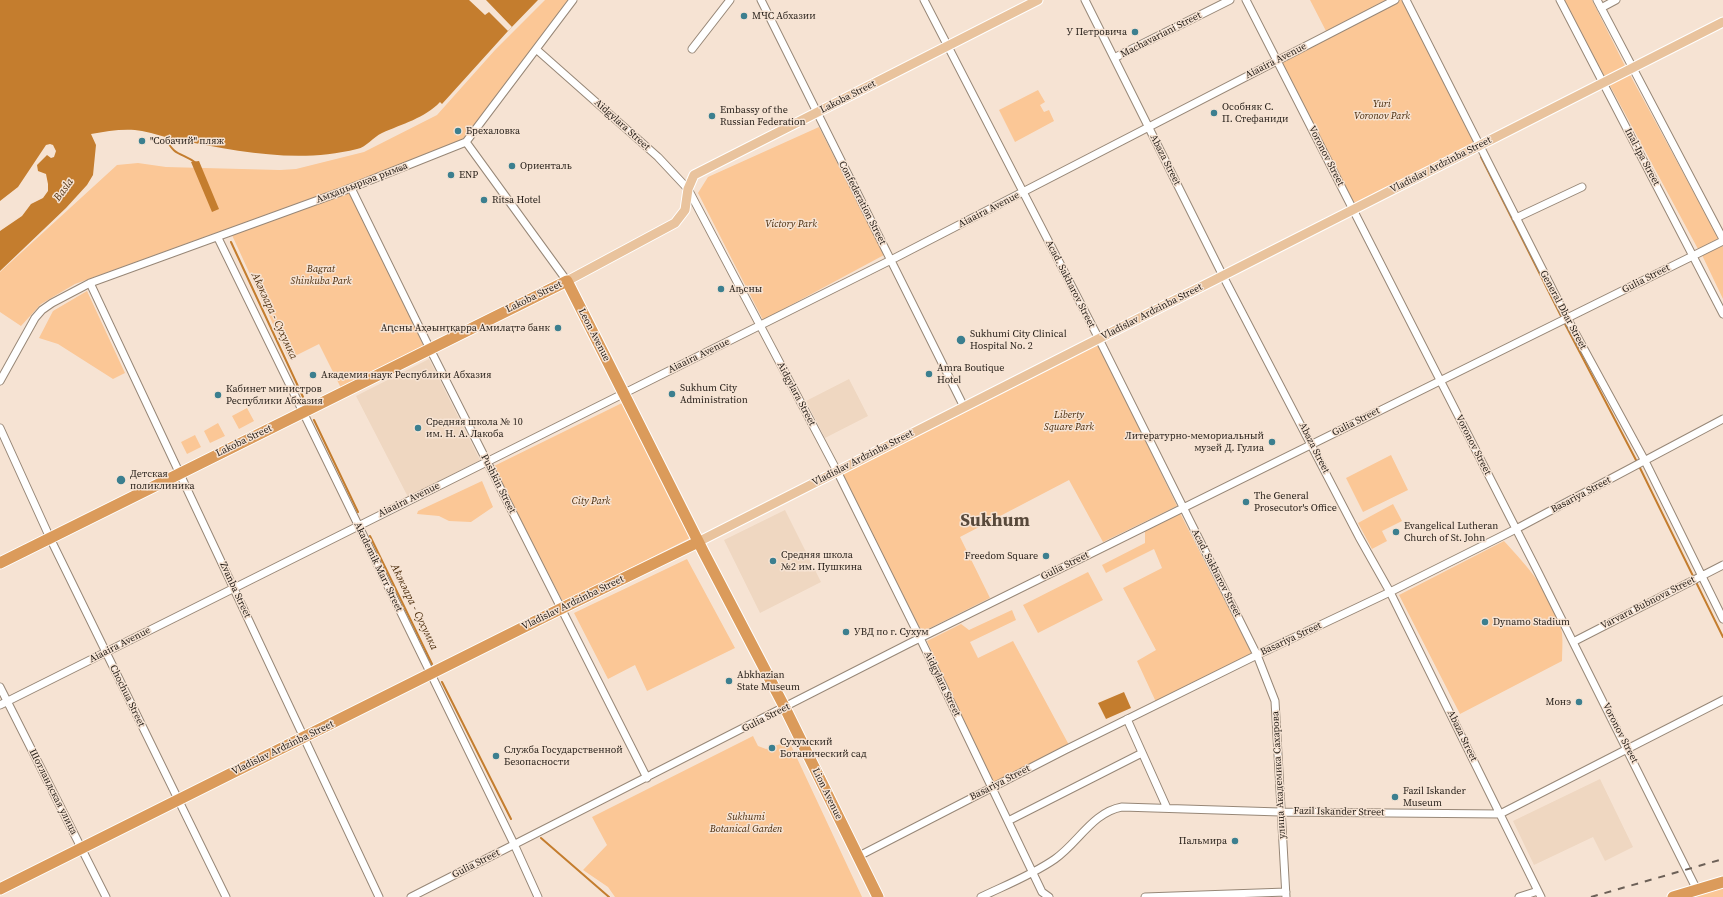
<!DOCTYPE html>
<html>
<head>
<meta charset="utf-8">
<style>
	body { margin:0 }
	canvas { display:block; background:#f6e3d3 }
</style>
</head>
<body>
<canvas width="1723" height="897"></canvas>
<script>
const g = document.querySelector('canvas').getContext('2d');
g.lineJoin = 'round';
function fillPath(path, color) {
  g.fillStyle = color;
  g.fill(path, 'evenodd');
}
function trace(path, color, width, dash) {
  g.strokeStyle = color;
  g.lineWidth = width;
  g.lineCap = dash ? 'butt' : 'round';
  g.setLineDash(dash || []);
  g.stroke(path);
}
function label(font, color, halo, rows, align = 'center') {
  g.font = font + ' "Source Serif 4",serif';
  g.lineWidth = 3;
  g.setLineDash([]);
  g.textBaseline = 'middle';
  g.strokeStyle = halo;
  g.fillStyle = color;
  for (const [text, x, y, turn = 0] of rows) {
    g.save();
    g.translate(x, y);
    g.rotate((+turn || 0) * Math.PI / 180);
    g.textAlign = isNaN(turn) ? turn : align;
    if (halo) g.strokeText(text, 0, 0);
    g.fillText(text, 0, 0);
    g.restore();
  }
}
const built = new Path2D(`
	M429,359L480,460L408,497L356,396Z
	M849,379L868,416L825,438L806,401Z
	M785,510L821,582L760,613L724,540Z
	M1600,779L1633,847L1605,861L1593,837L1534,865L1513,821Z`);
const green = new Path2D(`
	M545,0H572L458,145L75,284L41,304L21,326L0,312V272L117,165L138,163L166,167L280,170L296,169L364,152L437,115L495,50Z
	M1310,0H1388L1326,31Z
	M1395,0H1406L1480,145L1353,210L1277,61Z
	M1564,0H1592L1625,66L1602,78Z
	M1629,73L1719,239L1698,249L1609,84Z
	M1038,90L1045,102L1040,105L1044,112L1049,110L1054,121L1015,142L999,110Z
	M819,127L884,255L763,320L698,193L708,177Z
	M351,188L430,349L343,392L319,344L289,359L231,233Z
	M1722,245L1723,247V299L1702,255Z
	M87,291L125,373L113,379L58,344L39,338L53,311Z
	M1097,341L1177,506L1103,542L1069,480L960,537L990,598L922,632L841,472Z
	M622,403L690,538L563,602L492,467Z
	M247,408L254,421L239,429L232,416Z
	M218,423L225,436L210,443L204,431Z
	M195,435L201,447L187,454L181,442Z
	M1391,455L1408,490L1363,512L1346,478Z
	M482,481L493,507L471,522L449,521L439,516L417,514L418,511Z
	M1393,504L1402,521L1382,531L1387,541L1372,549L1358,523Z
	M1180,513L1252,654L1156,702L1137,661L1156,650L1123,588L1162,568L1154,549L1106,573L1102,565L1145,543V530Z
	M1504,541C1527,566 1556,598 1562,633C1563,642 1562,652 1562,661L1460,714L1399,595Z
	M687,559L735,648L647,691L635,665L608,679L574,613Z
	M1088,572L1103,600L1038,633L1023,605Z
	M1012,610L1016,620L970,642L978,658L1013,641L1069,745L993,785L927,641L961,624L969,630Z
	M753,736L758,746L766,749L789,741L862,897H615L608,887L583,870L607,845L592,817Z
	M1723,887V897H1687Z`);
const water = new Path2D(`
	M0,0H538L508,31L442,104L440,102C425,118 402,124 382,133C373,137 367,147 357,149C297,164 237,151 178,140C166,138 154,133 142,131C126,128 108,131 91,134L96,145L93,175L87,185L66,208L0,271V231L22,216L31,204L43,198L48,191V184L46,174L38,171L37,165L47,155L51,158L54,157L56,151L53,145L50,144L46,145L18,187L0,201Z
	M199,161L219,209L212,212L191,162Z
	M1124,692L1131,708L1106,719L1098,703Z`);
const pier = new Path2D(`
	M469,0H486L512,27L508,31L489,12L485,15Z`);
const stream = new Path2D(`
	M166,138C173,156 183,153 196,163
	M1481,157L1562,318
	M231,242L303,397
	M1564,322L1637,462
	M314,420L358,512
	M1639,466L1723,637
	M370,536L432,664
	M442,682L511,819
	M541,838L609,897`);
const minor = new Path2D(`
	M761,0L964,407
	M924,0L1099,339L1257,655L1275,701L1286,897
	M1085,0L1223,276L1359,537L1390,592L1541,897
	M1246,0L1537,570L1697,890
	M1406,0L1567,318L1645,461L1723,619
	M1560,0L1723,314
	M1597,0L1723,239
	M1601,8L1616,0
	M536,49L658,157L688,189L837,471L920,638L1042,892L1049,897
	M692,49L730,0
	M1114,58L1230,0
	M466,142L567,281
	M351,188L430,349L647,778
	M1516,218L1582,187
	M218,238L514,844L538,897
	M90,283L379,897
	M0,381L35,318L42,310L52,303L90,283L343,191L466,142L573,0
	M0,428L50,538L226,897
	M1573,642L1723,565
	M0,687L106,897
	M0,705L891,260L1395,0
	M1127,719L1167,808
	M1008,821L1142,753
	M857,857L1065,750L1257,655L1390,592L1516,529L1723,419
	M411,897L908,644L1723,241
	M981,897C1006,885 1032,875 1055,859C1078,843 1093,812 1122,807L1280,812L1500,814L1723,700
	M1145,897L1286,892
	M1519,897L1538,891`);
const major = new Path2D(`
	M567,281L675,223L685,210L688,189L694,175L1038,0
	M698,542L1723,22`);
const highway = new Path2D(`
	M0,563L567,281L704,553L785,708L878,897
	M0,889L546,616L698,542
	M1673,897L1723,882`);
const rail = new Path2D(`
	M1591,897L1723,859`);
const markers = [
	[744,16,4,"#3c7f8f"],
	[1135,32,4,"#3c7f8f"],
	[1214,113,4,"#3c7f8f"],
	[712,116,4,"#3c7f8f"],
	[458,131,4,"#3c7f8f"],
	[142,141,4,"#3c7f8f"],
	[512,166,4,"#3c7f8f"],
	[451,175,4,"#3c7f8f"],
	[484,200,4,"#3c7f8f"],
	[721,289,4,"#3c7f8f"],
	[558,328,4,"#3c7f8f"],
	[961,340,5,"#3c7f8f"],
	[929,374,4,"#3c7f8f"],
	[313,375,4,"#3c7f8f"],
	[672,394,4,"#3c7f8f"],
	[218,395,4,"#3c7f8f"],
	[418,428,4,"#3c7f8f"],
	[1272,442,4,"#3c7f8f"],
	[121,480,5,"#3c7f8f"],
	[1246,502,4,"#3c7f8f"],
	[1396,532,4,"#3c7f8f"],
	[1046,556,4,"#3c7f8f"],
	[773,561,4,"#3c7f8f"],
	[1485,622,4,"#3c7f8f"],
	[846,632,4,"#3c7f8f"],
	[729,681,4,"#3c7f8f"],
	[1579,702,4,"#3c7f8f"],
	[772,748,4,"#3c7f8f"],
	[496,756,4,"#3c7f8f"],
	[1395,797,4,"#3c7f8f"],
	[1235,841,4,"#3c7f8f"]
];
const poiNames = [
	["МЧС Абхазии",752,16],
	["У Петровича",1127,32,"right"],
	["Особняк С.",1222,107],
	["П. Стефаниди",1222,119],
	["Embassy of the",720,110],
	["Russian Federation",720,122],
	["Брехаловка",466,131],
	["\"Собачий\" пляж",150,141],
	["Ориенталь",520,166],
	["ENP",459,175],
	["Ritsa Hotel",492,200],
	["Аҧсны",729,289],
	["Аԥсны Аҳәынҭқарра Амилаҭтә банк",550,328,"right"],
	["Sukhumi City Clinical",970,334],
	["Hospital No. 2",970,346],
	["Amra Boutique",937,368],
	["Hotel",937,380],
	["Академия наук Республики Абхазия",321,375],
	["Sukhum City",680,388],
	["Administration",680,400],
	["Кабинет министров",226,389],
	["Республики Абхазия",226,401],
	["Средняя школа № 10",426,422],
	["им. Н. А. Лакоба",426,434],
	["Литературно-мемориальный",1264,436,"right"],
	["музей Д. Гулиа",1264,448,"right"],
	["Детская",130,474],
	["поликлиника",130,486],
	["The General",1254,496],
	["Prosecutor's Office",1254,508],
	["Evangelical Lutheran",1404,526],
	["Church of St. John",1404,538],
	["Средняя школа",781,555],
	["№2 им. Пушкина",781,567],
	["Freedom Square",1038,556,"right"],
	["Dynamo Stadium",1493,622],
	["УВД по г. Сухум",854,632],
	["Abkhazian",737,675],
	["State Museum",737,687],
	["Монэ",1571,702,"right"],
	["Сухумский",780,742],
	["Ботанический сад",780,754],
	["Служба Государственной",504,750],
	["Безопасности",504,762],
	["Fazil Iskander",1403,791],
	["Museum",1403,803],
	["Пальмира",1227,841,"right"]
];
const streetNames = [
	["Machavariani Street",1161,35,-27],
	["Aiaaira Avenue",1276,61,-27],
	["Lakoba Street",848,97,-27],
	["Aidgylara Street",622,125,42],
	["Voronov Street",1326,156,63],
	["Inal-Ipa Street",1642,157,62],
	["Abaza Street",1165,160,63],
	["Vladislav Ardzinba Street",1441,165,-27],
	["Амҳаџьырқәа рымҩа",362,183,-21],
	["Confederation Street",862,203,63],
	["Aiaaira Avenue",989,210,-27],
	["Gulia Street",1646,279,-27],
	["Acad. Sakharov Street",1070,284,63],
	["Lakoba Street",534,297,-26],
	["General Dbar Street",1563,310,62],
	["Vladislav Ardzinba Street",1152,312,-27],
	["Leon Avenue",594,335,63],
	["Aiaaira Avenue",699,356,-26],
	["Aidgylara Street",796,394,62],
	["Gulia Street",1356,422,-27],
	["Lakoba Street",244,441,-26],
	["Voronov Street",1473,445,63],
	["Abaza Street",1314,448,63],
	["Vladislav Ardzinba Street",863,458,-27],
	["Pushkin Street",498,484,63],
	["Basariya Street",1581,495,-28],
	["Aiaaira Avenue",409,500,-26],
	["Gulia Street",1065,566,-26],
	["Akademik Marr Street",378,567,64],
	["Acad. Sakharov Street",1216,573,63],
	["Zvanba Street",235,590,65],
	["Vladislav Ardzinba Street",573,603,-26],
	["Varvara Bubnova Street",1648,603,-27],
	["Basariya Street",1291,639,-25],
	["Aiaaira Avenue",120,645,-27],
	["Aidgylara Street",942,684,64],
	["Chochua Street",127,696,64],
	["Gulia Street",766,718,-27],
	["Voronov Street",1620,733,63],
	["Abaza Street",1462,736,64],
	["Vladislav Ardzinba Street",283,748,-26],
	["улица Академика Сахарова",1279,775,-93],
	["Basariya Street",1000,783,-27],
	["Шотландская улица",53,792,63],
	["Lion Avenue",827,794,64],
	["Fazil Iskander Street",1339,812,1],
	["Gulia Street",476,864,-27]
];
const parkNames = [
	["Yuri",1382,104],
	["Voronov Park",1382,116],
	["Victory Park",791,224],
	["Bagrat",321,269],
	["Shinkuba Park",321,281],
	["Liberty",1069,415],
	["Square Park",1069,427],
	["City Park",591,501],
	["Sukhumi",746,817],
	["Botanical Garden",746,829]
];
const waterNames = [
	["Basla",64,190,-54],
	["Аҟәкәара - Сухумка",274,316,65],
	["Аҟәкәара - Сухумка",414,607,64]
];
const townNames = [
	["Sukhum",995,521]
];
fillPath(built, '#efd7c1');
fillPath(green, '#fbc796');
fillPath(water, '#c47d2e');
fillPath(pier, '#f6e3d3');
trace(stream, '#c47d2e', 2);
trace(minor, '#978777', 9);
trace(major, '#fff', 11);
trace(highway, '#fff', 13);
trace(minor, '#fff', 7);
trace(major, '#e9c39d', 9);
trace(highway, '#db9b5b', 11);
trace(rail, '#6c6057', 2, [7, 7]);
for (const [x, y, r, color] of markers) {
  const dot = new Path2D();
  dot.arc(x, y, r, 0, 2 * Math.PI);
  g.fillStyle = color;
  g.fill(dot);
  trace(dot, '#f6e3d3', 1.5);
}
label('10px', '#231c16', '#f6e3d3', poiNames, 'left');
label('10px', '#231c16', '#f6e3d3', streetNames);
label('italic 10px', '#492b0b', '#f6e3d3', parkNames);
label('italic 11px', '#4f3111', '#f6e3d3', waterNames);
label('bold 18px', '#58493b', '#f6e3d3', townNames);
</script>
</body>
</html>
